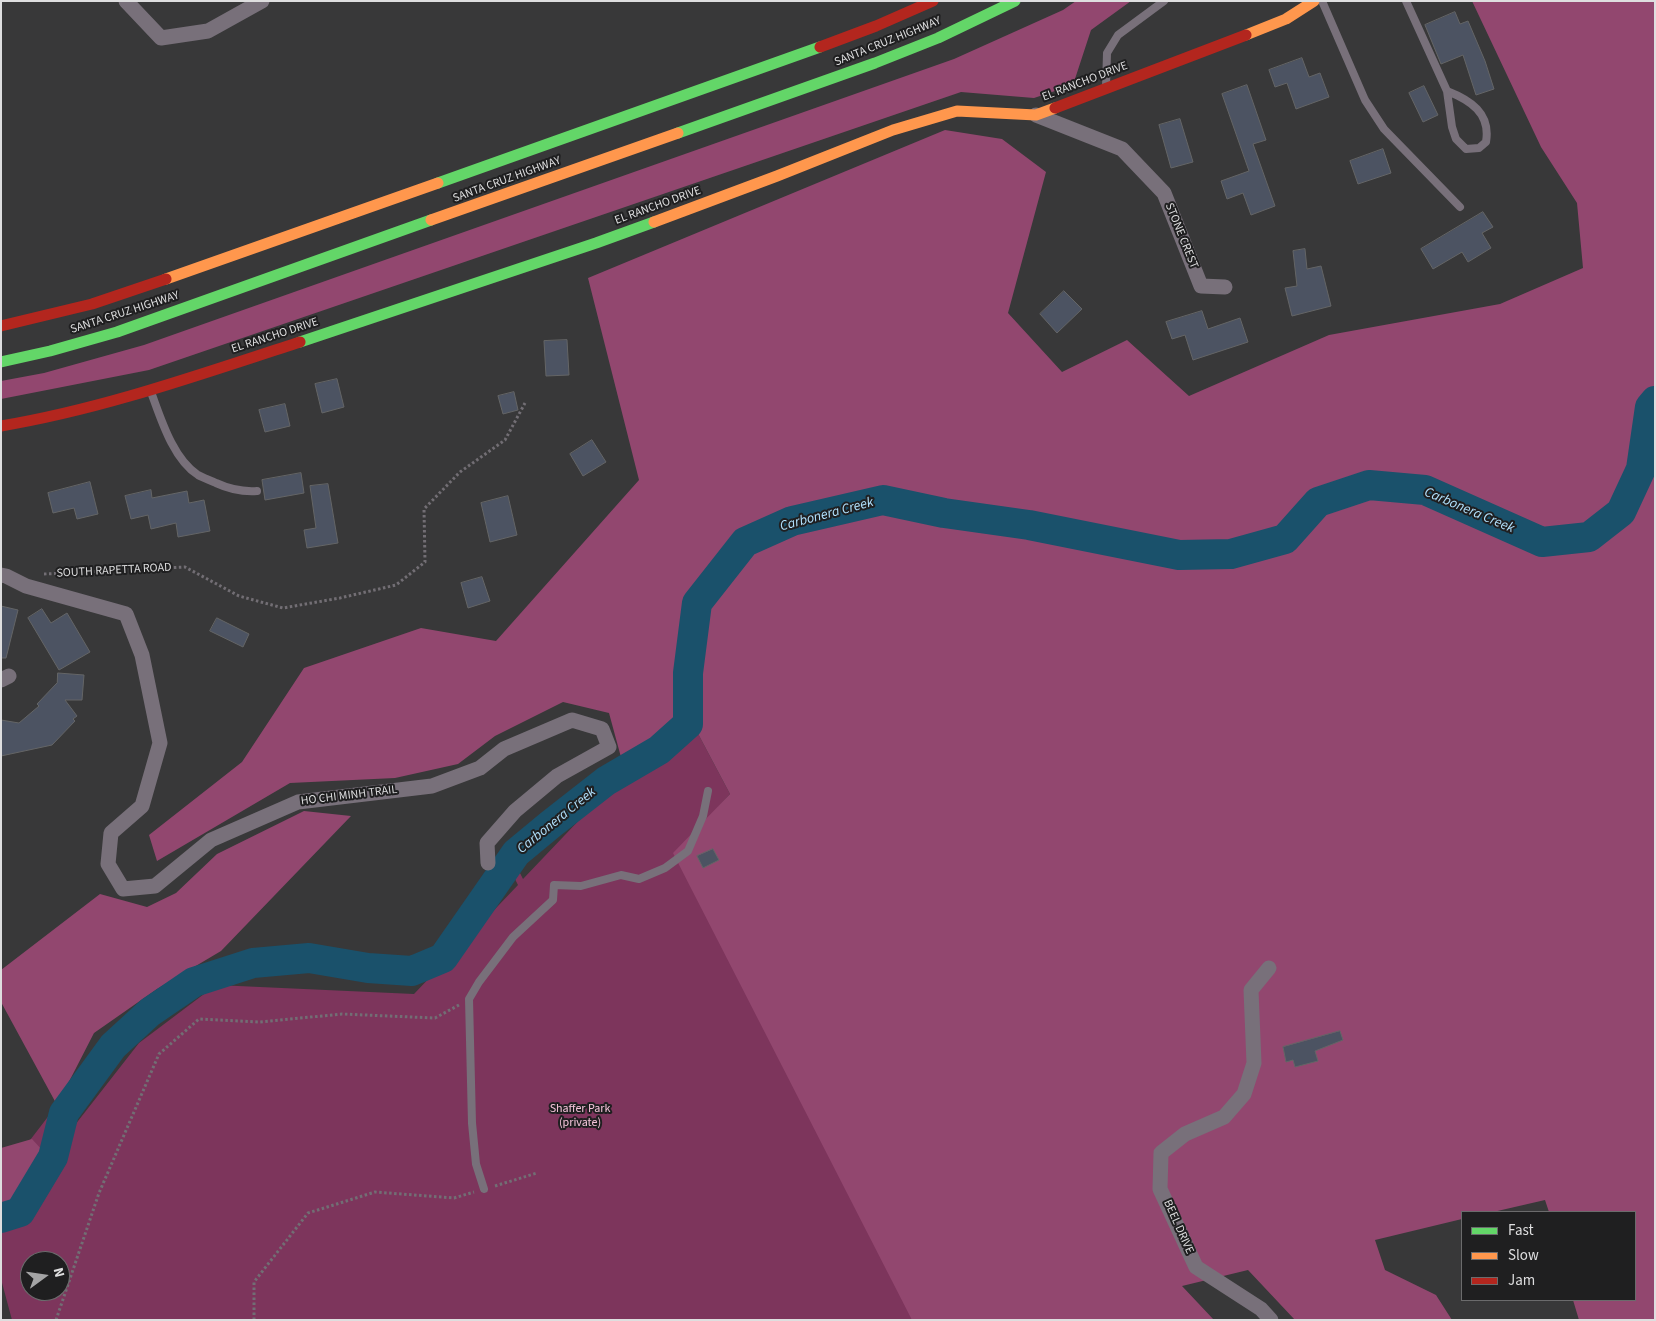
<!DOCTYPE html>
<html>
<head>
<meta charset="utf-8">
<style>
	body { margin:0 }
	#map { position:relative; width:1656px; height:1321px; overflow:hidden; background:#383839; font-family:"Source Sans 3",sans-serif }
	canvas { display:block }
	.frame { position:absolute; inset:0; border:2px solid #dededf; pointer-events:none }
	.legend { position:absolute; left:1461px; top:1211px; width:175px; height:90px; box-sizing:border-box; background:#1f1f20; border:1px solid #6b6b6c; margin:0; padding:6px 9px; list-style:none; font-size:15px; color:#dededf }
	.legend li { display:flex; align-items:center; gap:10px; height:25px }
	.legend b { width:25px; border:1px solid #6b6b6c }
	.north { position:absolute; left:20px; top:1251px; width:50px; height:50px; box-sizing:border-box; background:#1f1f20; border:1px solid #6b6b6c; border-radius:50%; rotate:76deg; font-size:14px; font-weight:700; line-height:20px; text-align:center; color:#dededf }
	.north::after { content:''; display:block; margin:auto; width:18px; height:22px; background:#a4a4a5; clip-path:polygon(50% 0,100% 100%,50% 72%,0 100%) }
</style>
</head>
<body>
<div id="map">
<canvas width="1656" height="1321"></canvas>
<div class="frame"></div>
<ul class="legend">
<li><b style="height:6px;background:#63d668"></b>Fast</li>
<li><b style="height:6px;background:#ff974d"></b>Slow</li>
<li><b style="height:6px;background:#b3261e"></b>Jam</li>
</ul>
<div class="north">N</div>
</div>
<script>
const g = document.querySelector('canvas').getContext('2d');
g.lineJoin = 'round';
function fillPath(path, color) {
  g.fillStyle = color;
  g.fill(path, 'evenodd');
}
function trace(path, color, width, dash) {
  g.strokeStyle = color;
  g.lineWidth = width;
  g.lineCap = dash ? 'butt' : 'round';
  g.setLineDash(dash || []);
  g.stroke(path);
}
function label(font, color, halo, rows, align = 'center') {
  g.font = font + ' "Source Sans 3",sans-serif';
  g.lineWidth = 4;
  g.setLineDash([]);
  g.textBaseline = 'middle';
  g.strokeStyle = halo;
  g.fillStyle = color;
  for (const [text, x, y, turn = 0] of rows) {
    g.save();
    g.translate(x, y);
    g.rotate((+turn || 0) * Math.PI / 180);
    g.textAlign = isNaN(turn) ? turn : align;
    if (halo) g.strokeText(text, 0, 0);
    g.fillText(text, 0, 0);
    g.restore();
  }
}
const green = new Path2D(`
	M685,709L730,794L718,807L721,819L913,1320H12L1,1279V1175L4,1174L57,1105L71,1130L139,1043L216,985L414,994L518,885L513,875L518,869L523,879ZM30,1261H60V1291H30Z`);
const forest = new Path2D(`
	M1076,1H1131L1091,30L1073,85L1034,98L961,92L149,370L1,399V381L44,373L144,345L954,59L1063,10Z
	M1472,1H1655V1320H1579L1573,1300H1635V1212H1549L1545,1200L1493,1212H1462V1219L1375,1240L1385,1270L1436,1295L1452,1320H1295L1248,1270L1182,1286L1214,1320H912L673,853L730,794L685,709L625,772L609,713L563,702L495,736L458,764L395,778L290,783L157,861L149,835L242,762L304,668L421,628L496,641L639,480L588,278L945,130L1002,139L1046,172L1008,313L1062,372L1127,340L1189,396L1329,335L1500,304L1583,268L1577,203L1541,147Z
	M304,811L351,816L221,951L157,989L94,1033L57,1105L1,1002V970L100,894L147,907L176,893L217,854Z
	M32,1139L43,1151L48,1159L1,1215V1148Z`);
const river = new Path2D(`
	M1,1218L20,1212L53,1157L64,1113L113,1046L150,1012L194,982L253,963L309,958L368,968L412,971L443,958L516,853L551,824L606,781L659,750L688,724V673L697,603L745,542L792,521L883,500L944,513L1029,525L1179,555L1231,554L1285,539L1318,502L1369,485L1425,490L1542,542L1589,537L1621,512L1641,469L1650,407L1655,401`);
const building = new Path2D(`
	M1455,12L1460,24L1468,21L1485,61L1494,89L1476,95L1463,55L1441,64L1425,25Z
	M1302,58L1309,77L1320,73L1329,97L1296,109L1287,83L1275,87L1269,70Z
	M1247,85L1266,140L1253,144L1275,206L1251,215L1243,193L1227,199L1221,181L1249,171L1222,94Z
	M1424,86L1438,115L1423,122L1409,93Z
	M1180,119L1193,162L1171,168L1159,125Z
	M1383,149L1391,173L1358,184L1350,161Z
	M1483,212L1493,227L1482,233L1491,248L1468,262L1462,252L1433,269L1421,249Z
	M1305,249L1307,269L1321,266L1331,306L1292,316L1285,288L1297,286L1293,251Z
	M1064,291L1082,309L1057,333L1040,314Z
	M1202,311L1208,329L1240,318L1248,342L1193,360L1185,335L1172,339L1166,322Z
	M567,340L569,375L546,376L544,341Z
	M337,379L344,407L322,413L315,384Z
	M514,392L518,410L503,414L498,396Z
	M285,404L290,426L265,432L259,410Z
	M592,440L606,462L583,476L570,454Z
	M301,473L304,493L265,500L262,480Z
	M90,482L98,514L77,519L74,508L53,513L48,493Z
	M328,484L338,543L307,548L304,530L316,528L310,486Z
	M151,490L152,498L187,491L189,503L204,500L210,531L178,537L176,523L151,529L148,515L131,519L125,496Z
	M508,496L517,535L490,542L481,503Z
	M482,577L490,601L468,608L461,583Z
	M1,606L18,610L6,658H1Z
	M42,609L51,623L67,613L90,652L59,670L28,618Z
	M217,618L249,634L243,647L210,631Z
	M58,673L84,675L82,700H65L77,716L73,719L75,721L52,745L1,756V720L19,723L39,706L37,704L57,683Z
	M713,849L719,860L703,868L697,856Z
	M1340,1031L1343,1040L1315,1051L1318,1061L1295,1067L1293,1060L1286,1062L1283,1047Z`);
const path = new Path2D(`
	M44,574L185,567L239,596L283,608L340,598L396,585L425,562L424,509L460,472L505,440L525,403
	M495,1186L537,1173
	M56,1320L99,1193L159,1054L199,1019L260,1022L342,1014L435,1018L459,1005
	M254,1320V1282L308,1213L375,1192L454,1198L474,1192`);
const lane = new Path2D(`
	M1322,1L1365,100L1384,129L1460,207
	M1406,1L1447,91L1452,127L1456,139L1466,149L1479,148L1486,142C1491,113 1470,100 1447,91
	M1106,87L1107,53L1118,35L1164,1
	M151,392C161,419 173,459 198,475C203,478 210,480 216,483C229,489 242,492 257,491
	M484,1189L476,1164L472,1123L469,999L479,982L513,937L553,900L554,885L581,886L621,875L639,879L665,868L688,851L703,816L708,791`);
const street = new Path2D(`
	M126,1L161,38L208,31L262,1
	M1036,115L1122,149L1164,193L1201,286L1225,287
	M1,575L6,576L26,586L126,614L142,655L160,743L142,806L111,833L108,864L123,889L155,886L211,840L298,802L432,786L480,768L504,749L572,720L602,729L609,747L557,776L515,811L487,843L488,863
	M1,680L9,676
	M1269,968L1251,990L1254,1063L1244,1094L1224,1117L1185,1134L1161,1153L1160,1189L1196,1267L1261,1309L1271,1320`);
const fast = new Path2D(`
	M678,133L875,63L938,38L1015,1
	M438,183L820,47
	M300,342L596,243L654,222
	M1,362L50,351L117,332L431,220`);
const slow = new Path2D(`
	M1246,35L1286,19L1314,1
	M431,220L678,133
	M654,222L777,176L893,130L957,111L1036,115L1055,108
	M166,279L438,183`);
const jam = new Path2D(`
	M820,47L876,26L933,1
	M1055,108L1246,35
	M1,326L92,304L166,279
	M1,426C103,409 201,374 300,342`);
const streetNames = [
	["SANTA CRUZ HIGHWAY",888,42,-22],
	["EL RANCHO DRIVE",1085,82,-21],
	["SANTA CRUZ HIGHWAY",507,180,-20],
	["EL RANCHO DRIVE",658,206,-20],
	["STONE CREST",1181,236,68],
	["SANTA CRUZ HIGHWAY",125,313,-18],
	["EL RANCHO DRIVE",275,336,-18],
	["SOUTH RAPETTA ROAD",114,571,-3],
	["HO CHI MINH TRAIL",349,796,-7],
	["BEEL DRIVE",1178,1227,66]
];
const parkNames = [
	["Shaffer Park",580,1109],
	["(private)",580,1123]
];
const waterNames = [
	["Carbonera Creek",1469,511,23],
	["Carbonera Creek",827,515,-15],
	["Carbonera Creek",557,821,-39]
];
fillPath(green, '#7d355c');
fillPath(forest, '#92476f');
trace(river, '#1a516b', 30);
fillPath(building, '#4c5362');
trace(building, '#646566', 1);
trace(path, '#726e74', 3, [2.5, 2.5]);
trace(lane, '#78707a', 8);
trace(street, '#78707a', 15);
trace(fast, '#63d668', 11);
trace(slow, '#ff974d', 11);
trace(jam, '#b3261e', 11);
label('12px', '#dededf', '#1f1f20', streetNames);
label('12px', '#f5c4da', '#1f1f20', parkNames);
label('italic 14px', '#b1e1fd', '#1f1f20', waterNames);
</script>
</body>
</html>
